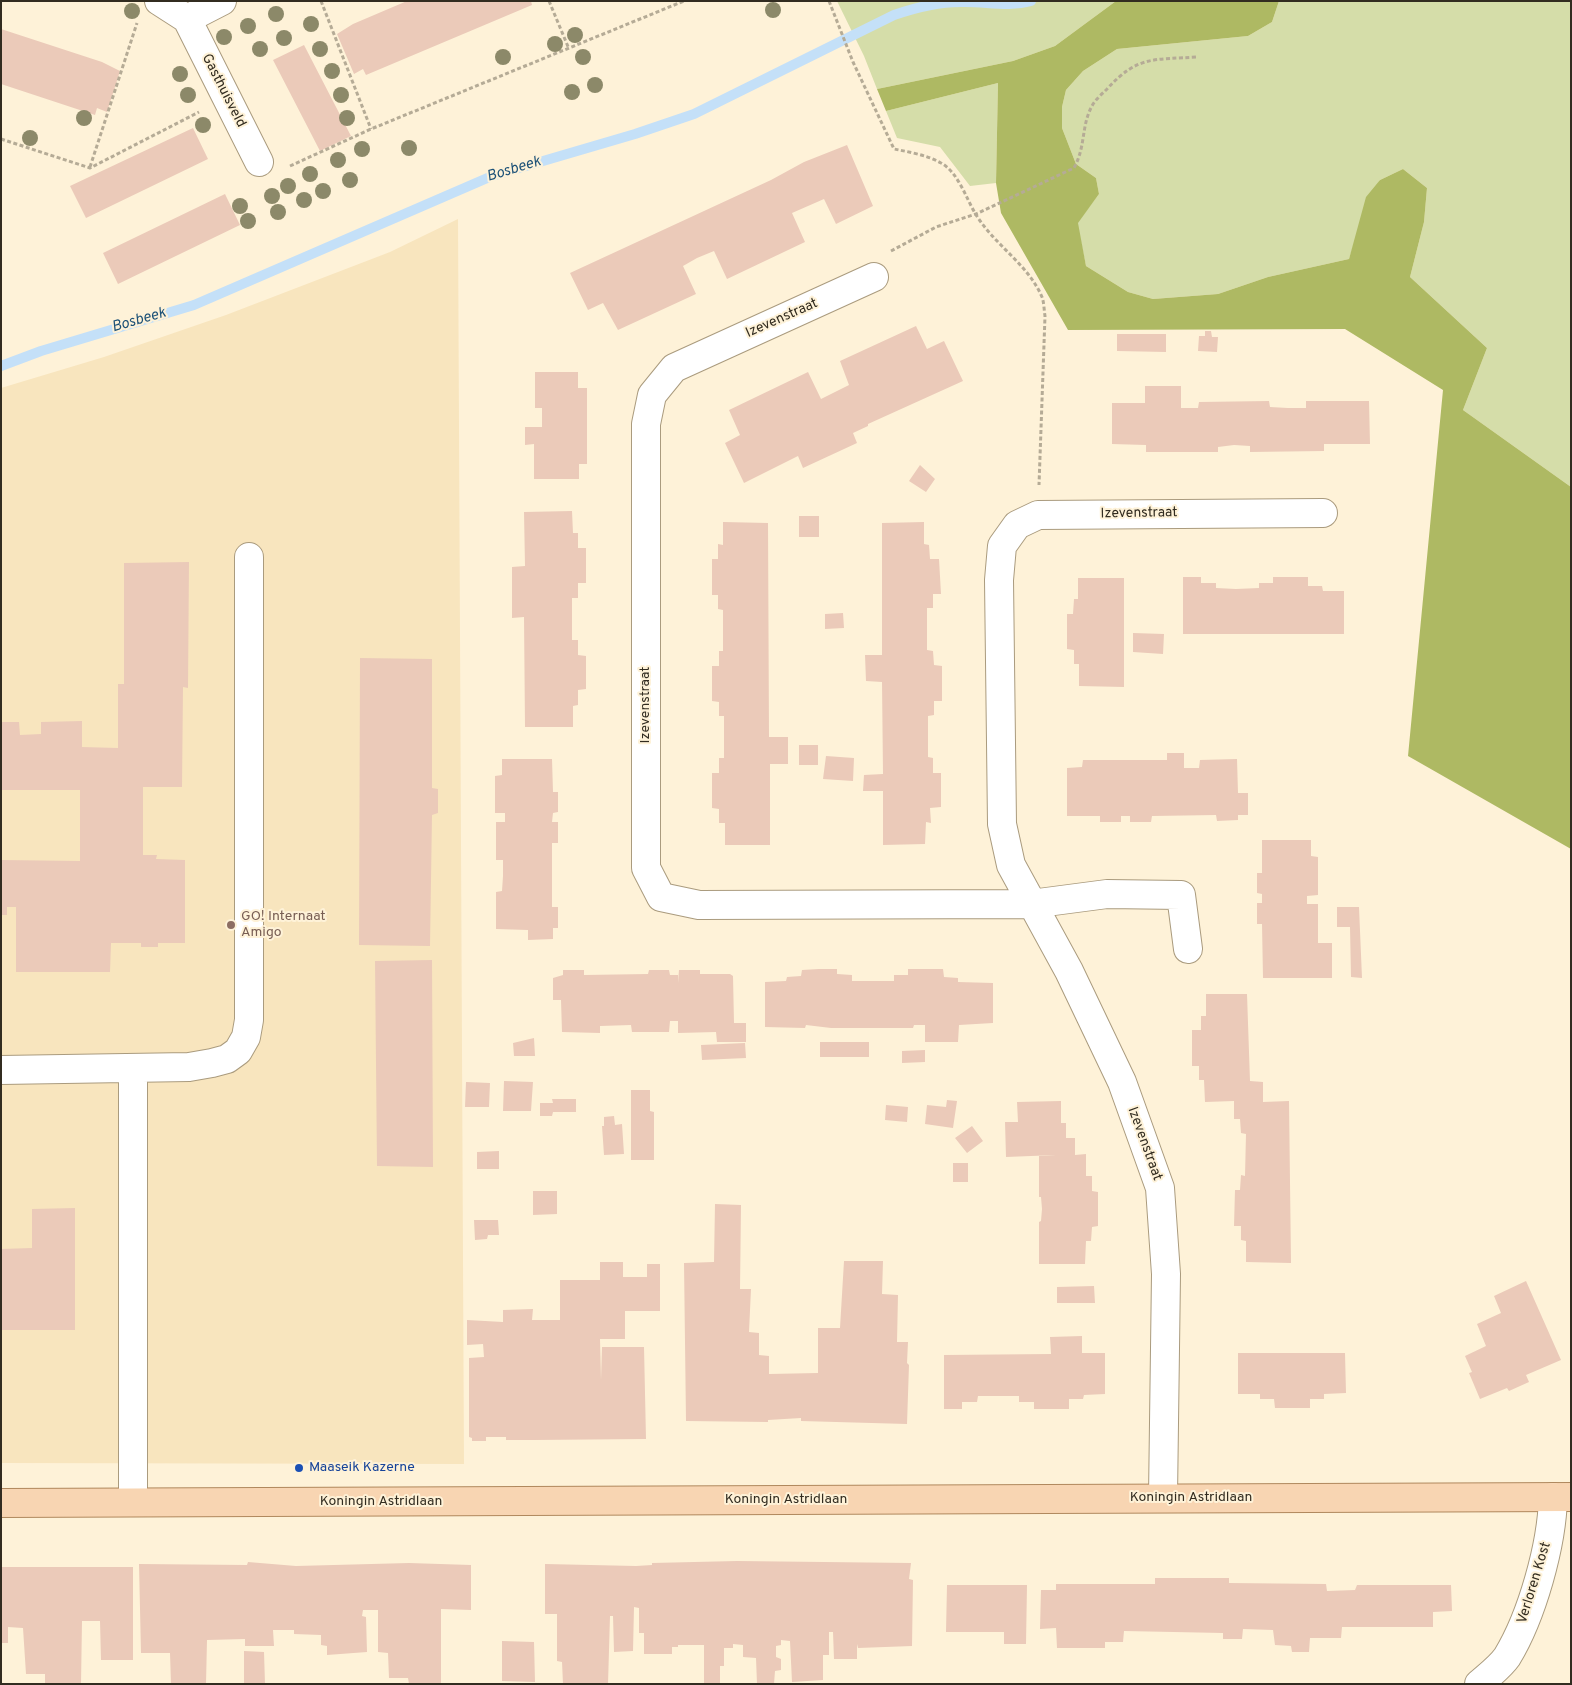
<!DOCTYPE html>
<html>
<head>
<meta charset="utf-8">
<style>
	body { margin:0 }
	#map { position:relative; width:1572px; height:1685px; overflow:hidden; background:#fef2d8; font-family:Overpass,sans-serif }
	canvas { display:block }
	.frame { position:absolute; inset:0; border:2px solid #322c20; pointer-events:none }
</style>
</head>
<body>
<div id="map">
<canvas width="1572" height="1685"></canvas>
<div class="frame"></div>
</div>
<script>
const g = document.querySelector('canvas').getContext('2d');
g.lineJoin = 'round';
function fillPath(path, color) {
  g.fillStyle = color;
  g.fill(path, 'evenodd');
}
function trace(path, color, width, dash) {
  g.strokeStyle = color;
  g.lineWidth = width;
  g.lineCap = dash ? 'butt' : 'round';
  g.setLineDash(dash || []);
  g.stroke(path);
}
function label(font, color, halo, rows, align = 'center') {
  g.font = font + ' Overpass,sans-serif';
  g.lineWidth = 4;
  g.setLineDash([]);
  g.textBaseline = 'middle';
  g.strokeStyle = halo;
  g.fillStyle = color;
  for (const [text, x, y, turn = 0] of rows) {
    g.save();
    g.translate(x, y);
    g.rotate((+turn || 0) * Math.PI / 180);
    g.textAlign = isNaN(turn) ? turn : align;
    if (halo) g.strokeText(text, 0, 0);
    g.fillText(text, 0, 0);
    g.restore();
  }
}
const built = new Path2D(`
	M458,219L464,1464L1,1463V388L104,357L226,315L390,252Z`);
const green = new Path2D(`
	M837,1H1116L1055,46L1013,61L877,89L864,56Z
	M1279,1H1571V487L1463,410L1487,348L1410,277L1424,222L1427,188L1403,169L1380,180L1358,231L1349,259L1268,277L1218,294L1153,299L1128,292L1086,266L1077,223L1099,194L1096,178L1076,164L1062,128V107L1066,90L1083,71L1117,49L1248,36L1272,22Z
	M998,83L996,183L970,186L940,147L897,138L886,111Z`);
const forest = new Path2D(`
	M1116,1H1279L1272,22L1248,36L1117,49L1083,71L1066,90L1062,107V128L1076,164L1096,178L1099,194L1078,223L1086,266L1128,292L1153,299L1218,294L1268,277L1349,259L1366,197L1380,180L1403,169L1427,188L1424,222L1410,277L1487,348L1463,410L1571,487V849L1408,756L1443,390L1345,329L1068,330L1001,213L996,183L998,83L886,111L877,89L1013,61L1055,46Z`);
const stream = new Path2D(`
	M1,366L41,351L194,305L492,176L635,134L694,114L894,15C917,7 942,1 966,2C988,2 1010,7 1031,1`);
const building = new Path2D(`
	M407,1H531L532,5L366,75L363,69L354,74L337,34L353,24Z
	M1,29L102,62L120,71L107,112L97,108L95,115L1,84Z
	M304,45L351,136L320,151L273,60Z
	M193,128L208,159L86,218L70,186Z
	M847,145L873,206L836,224L824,199L792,213L805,242L727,279L714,251L697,258L683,266L696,294L618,330L603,303L588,310L570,273L771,180L804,162Z
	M225,194L240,225L118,284L103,253Z
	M916,326L927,349L944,341L963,381L868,424V426L853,433L857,443L803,468L798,456L744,483L725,443L740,435L729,410L808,372L821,399L849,385L840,361Z
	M1205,331H1211L1212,337H1218L1217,352L1198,351L1199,336H1205Z
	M1117,334H1166V352L1117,351Z
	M535,372H578V388H587V464H579V479H534V444L525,445V427H542V408H535Z
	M1145,386H1181V408H1198L1199,402L1269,401L1270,407L1288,408H1306V401H1369L1370,444H1324V451L1250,452V446L1234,445L1218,447V452H1146V445L1112,444V403H1145Z
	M920,465L935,479L926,492L909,481Z
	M572,511L573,533H578V548H586V583H578V598H572V640H578V655L586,656V689L578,690V705L573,706V727H525L524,617L512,618V567L525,566L524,512Z
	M799,516H819V537H799Z
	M723,522L768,523L769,737H788V764H770V845H725V823H719V809L712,808V773H719V758H724V716H719V702L712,701V666H719V651H723V610L718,609V595H712V559H718V544L723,545Z
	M924,522V544L929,545L930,559H939L941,594H933V608H927V650L933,651L934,665L942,666V701H934V715L928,716V757L933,758V773H941V807L930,808L931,823L926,822L925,844L883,845V791H863L864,775L883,774L882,682L866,681L865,655H882V523Z
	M189,562L188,688L183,687L182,787H143V855H157L156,859L185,860V943H158V947H141V943H111L110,972H16V907H7V915H1V860L80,861V790H1V722H19L20,735L41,734V722L82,721V747L118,748V684H124V563Z
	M1183,577H1201V583H1216V588L1236,589L1259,588V583H1273V577H1308V586H1322L1323,591H1344V634H1183Z
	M1078,578H1124V687L1079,686V664H1074V650L1067,649V614H1073L1074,599H1078Z
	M843,613L844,628L825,629V614Z
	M1133,633L1164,634L1163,654L1133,652Z
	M360,658L432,659V788L438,789V813L432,815L430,946L359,945Z
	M799,745H818V765H799Z
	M1167,753H1184V768H1199L1200,760L1237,759L1238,793H1248V815H1238V820L1217,821L1216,815L1152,816L1151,822H1130V816H1121V822H1100V816H1067V768L1082,767L1083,760H1167Z
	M826,756L854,758L853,781L823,779Z
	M502,759H552L553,792H558V812L553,813L552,822H558V843H552V907H558V928H553V939L528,940V930L496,929V892L502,891L503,876V860H496V822H505V813H495V776L502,775Z
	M1262,840H1311V856L1318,857V895L1307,896V904H1318V943H1332V978H1263L1262,924H1257V903H1262V894L1257,893V873H1262Z
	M1337,907H1359L1362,978L1351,977L1350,927H1337Z
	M432,960L433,1167L377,1166L375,961Z
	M819,969H837V974L852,975V981H894V975H908V969H943L944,977L958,978V982L993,983V1023L959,1025L958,1042H925V1025H914L913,1028H831L806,1025L805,1028L765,1027V982L786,981L787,977L801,976L802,970Z
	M563,970H584V975L648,974L649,970H669L670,975H678V983L679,970H700V974H730L733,976L734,1023H746V1042H717L716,1032L678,1033V1021H670L669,1032H632L631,1025L600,1026V1033L562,1032L561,1000H553V978L563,975Z
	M1206,994H1247L1250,1081L1263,1082V1102L1289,1101L1291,1263L1246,1262V1241L1241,1240V1226H1234L1235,1190H1240L1241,1175L1245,1176L1246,1134L1241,1133L1240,1119H1234V1101L1205,1102L1204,1080H1199V1066H1192V1030H1201V1016H1206Z
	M534,1038L535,1056H514L513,1043Z
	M820,1042H869V1057H820Z
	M745,1043L746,1058L702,1060L701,1045Z
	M925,1050V1062L902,1063V1051Z
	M504,1081L533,1082L531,1111H503Z
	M466,1082L490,1083L489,1107H465Z
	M631,1090H650V1111L654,1112V1160H631Z
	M552,1099H576V1112H553L552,1116H540V1103H553Z
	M947,1100L957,1101L953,1128L925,1124L927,1105L946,1107Z
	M1061,1101V1123H1066V1138H1075V1155L1086,1154V1176H1092V1191L1098,1192V1226L1092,1227L1091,1241H1086L1085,1264H1039V1222L1041,1221L1042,1209L1041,1197H1039V1156L1056,1155L1006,1157L1005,1122H1018L1017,1102Z
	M886,1105L908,1107L907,1122L885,1120Z
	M614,1116L615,1125L622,1124L624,1154L604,1155L602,1126H604V1117Z
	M972,1126L983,1141L967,1153L955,1138Z
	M499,1151V1169H477V1152Z
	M953,1163H968V1182H953Z
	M533,1191H557V1214L533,1215Z
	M715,1204L741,1205L740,1289H751L749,1332L759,1333V1355L769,1356V1374L818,1373V1328H840L844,1261H883L882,1294L898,1295L897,1342H908L907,1363L909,1365L907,1424L801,1421V1418L768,1420V1422L686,1421L684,1263L714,1262Z
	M75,1208V1330H1V1249L32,1248V1209Z
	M474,1220H498L499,1235H488L487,1239L475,1240Z
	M600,1262H623V1277H647V1264H660V1311H625V1339H600L601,1380L602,1347H644L646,1439L534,1440H506V1437H486V1441H472V1438L469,1437V1358L484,1357L483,1344L467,1345V1320L503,1322V1310L533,1309L532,1320H560V1280H600Z
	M1526,1281L1561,1360L1526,1375L1529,1382L1509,1391L1507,1388L1480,1399L1469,1373L1472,1372L1465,1356L1486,1346L1477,1324L1501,1313L1494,1296Z
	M1094,1286L1095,1303H1057V1287Z
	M1082,1336V1353H1105V1394L1084,1395L1083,1399H1069V1409H1034V1402H1019V1396H978L977,1402H962V1409H944V1355L1051,1354L1050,1337Z
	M1238,1353H1345L1346,1393L1324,1394V1399H1310V1408H1275L1274,1399H1260V1394H1238Z
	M737,1561L911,1563L909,1579L913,1580L912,1646L858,1648L857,1644V1659H834L833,1632H829V1655H823V1680L792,1682L790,1641L781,1640V1645L776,1646V1657L781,1659V1670L775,1671L774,1684H757L756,1658L743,1657V1645L733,1644V1648H724V1666H720V1684H704V1645H678V1647H672V1654H644V1633H639V1608L634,1607L633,1651L614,1652L613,1616H610L608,1684H563L562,1662L557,1661V1614H545V1564L636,1566L652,1565V1563Z
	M248,1562L296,1566L409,1563L471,1565V1610L441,1609V1684H409L408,1678H389L388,1653L378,1652V1610H363L362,1616L366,1617L367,1652L327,1655V1646L321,1645V1635L294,1634V1630H273L274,1646H245V1639L207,1640L206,1684H171L170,1653H141L139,1564L247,1565Z
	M1,1567H133V1660H101L100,1621H82L81,1684H45V1674H26L23,1628L8,1627V1643H1Z
	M1155,1578H1229V1583L1326,1584L1327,1591L1355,1590L1357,1585H1451L1452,1611L1433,1612V1627H1342L1341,1638H1310L1309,1652H1292L1291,1646L1275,1645L1273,1630L1243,1629L1242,1639H1223V1633L1124,1631L1123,1642H1105V1648H1057L1056,1628L1040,1629L1041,1590H1056V1584H1155Z
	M947,1585H1027L1026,1644H1004V1632H946Z
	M502,1641L534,1642L535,1682L502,1681Z
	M244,1651L264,1652L265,1684H244Z`);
const path = new Path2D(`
	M321,1L371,129
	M549,1L569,49
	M829,1L853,62L894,149C909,152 927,155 941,163C958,172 966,198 975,213C993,244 1028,264 1042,297C1044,302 1044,310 1045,316L1039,485
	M1,139L90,168L199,112
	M290,166L371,129L684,1
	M90,167L137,23
	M891,251L936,227L976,214L1074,168C1086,146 1081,126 1092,106C1095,100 1102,94 1107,89C1138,55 1154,60 1197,57`);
const minor = new Path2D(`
	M159,1L187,19L259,162
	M187,19L222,1
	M874,277L674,368L652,395L646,424V868L661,897L699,905L1031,904L1107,894L1181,895L1188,949
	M133,1068V1502
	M1,1070L189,1067L212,1063L227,1059L238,1051L246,1037L249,1020V557
	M1163,1497L1166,1274L1160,1188L1122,1082L1069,971L1011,865L1002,824L999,580L1002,546L1017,525L1038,515L1323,513
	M1479,1684C1488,1676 1500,1667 1507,1657C1532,1616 1552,1545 1553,1497`);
const major = new Path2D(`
	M1,1503L1571,1497`);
const trees = [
	[773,10],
	[132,11],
	[276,14],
	[311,24],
	[248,26],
	[575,35],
	[224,37],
	[284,38],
	[555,44],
	[260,49],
	[320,49],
	[503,57],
	[583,57],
	[332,71],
	[180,74],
	[595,85],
	[572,92],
	[188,95],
	[341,95],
	[84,118],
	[347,118],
	[203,125],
	[30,138],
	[409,148],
	[362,149],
	[338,160],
	[310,174],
	[350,180],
	[288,186],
	[323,191],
	[272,196],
	[304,200],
	[240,206],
	[278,212],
	[248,221]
];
const markers = [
	[231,925,5,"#8d6e63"],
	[299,1468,5,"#1a4fb4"]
];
const streetNames = [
	["Gasthuisveld",223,91,63],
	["Izevenstraat",782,319,-24],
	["Izevenstraat",1139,514,-1],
	["Izevenstraat",646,705,-90],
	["Izevenstraat",1144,1144,70],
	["Koningin Astridlaan",1191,1498],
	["Koningin Astridlaan",786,1500],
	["Koningin Astridlaan",381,1502],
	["Verloren Kost",1535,1583,-73]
];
const educationNames = [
	["GO! Internaat",241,917],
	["Amigo",241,933]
];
const transitNames = [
	["Maaseik Kazerne",309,1468]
];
const waterNames = [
	["Bosbeek",514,170,-17],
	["Bosbeek",139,321,-16]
];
fillPath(built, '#f8e5be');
fillPath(green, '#d5dda9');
fillPath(forest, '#aeb963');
trace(stream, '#c4e0f8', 10);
fillPath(building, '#ebcab9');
trace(minor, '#aa9b7e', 30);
trace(major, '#b0885d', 30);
trace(path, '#b5ab96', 3, [4, 2.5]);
trace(minor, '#fff', 28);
trace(major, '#f8d5b2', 28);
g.fillStyle = '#8c8969';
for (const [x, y] of trees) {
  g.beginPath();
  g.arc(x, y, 8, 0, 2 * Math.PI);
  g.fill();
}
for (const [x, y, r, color] of markers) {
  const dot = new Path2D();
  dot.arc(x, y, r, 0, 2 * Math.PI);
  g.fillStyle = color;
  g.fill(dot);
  trace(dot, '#fef2d8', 2);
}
label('14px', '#322c20', '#fef2d8', streetNames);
label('14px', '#785e54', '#fef2d8', educationNames, 'left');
label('14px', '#164399', '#fef2d8', transitNames, 'left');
label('italic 15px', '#1c5177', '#fef2d8', waterNames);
</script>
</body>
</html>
